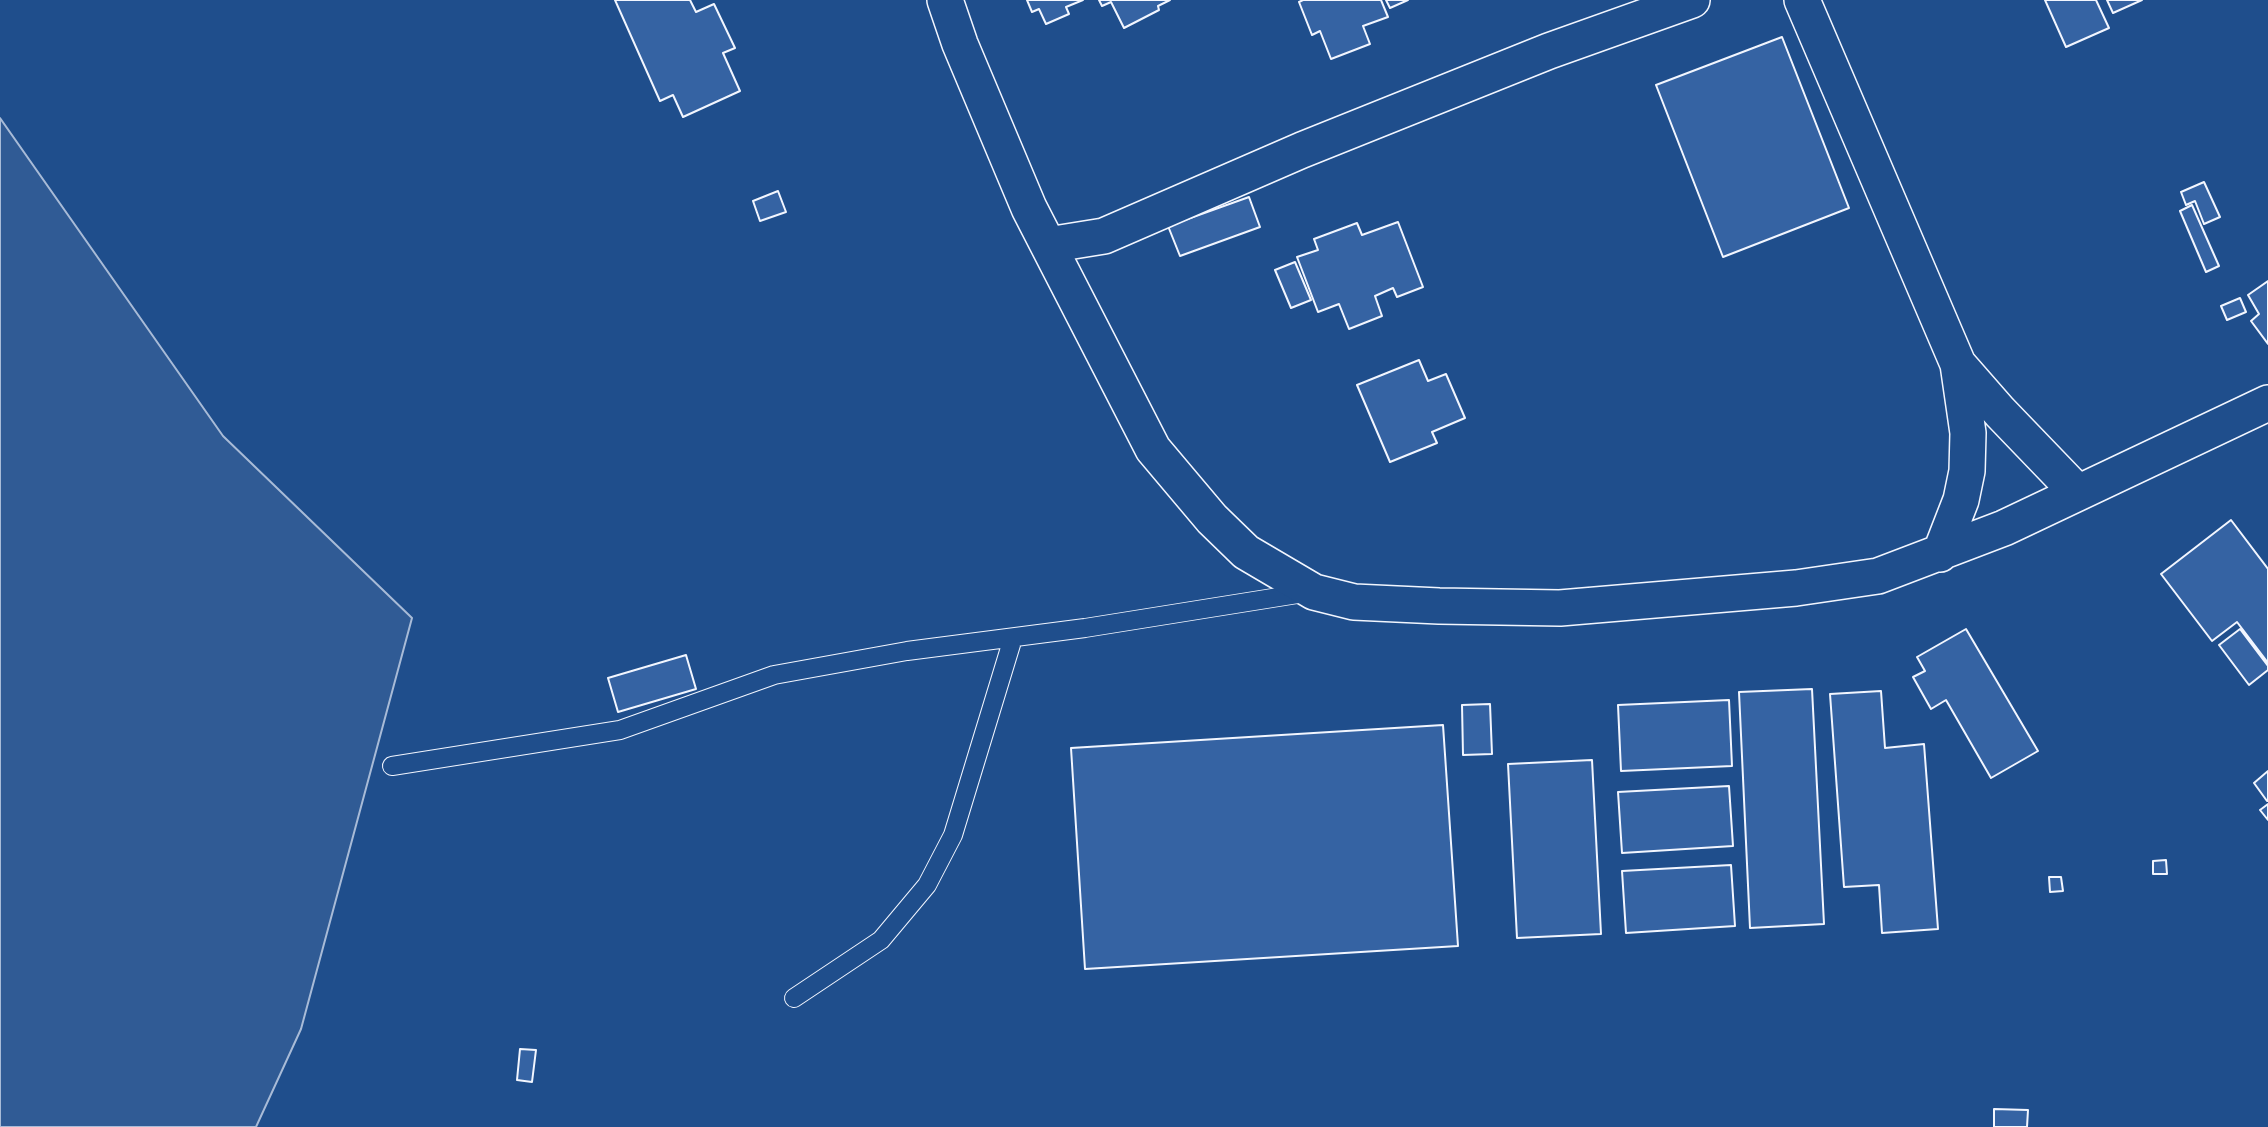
<!DOCTYPE html>
<html>
<head>
<meta charset="utf-8">
<style>
	body { margin:0 }
	canvas { display:block; background:#1f4e8c }
</style>
</head>
<body>
<canvas width="2268" height="1127"></canvas>
<script>
const g = document.querySelector('canvas').getContext('2d');
g.lineJoin = 'round';
function fillPath(path, color) {
  g.fillStyle = color;
  g.fill(path, 'evenodd');
}
function trace(path, color, width, dash) {
  g.strokeStyle = color;
  g.lineWidth = width;
  g.lineCap = dash ? 'butt' : 'round';
  g.setLineDash(dash || []);
  g.stroke(path);
}
const green = new Path2D(`
	M0,118L223,436L412,618L301,1029L256,1127H0Z`);
const building = new Path2D(`
	M615,0H690L696,12L714,4L735,48L723,53L740,91L683,117L673,95L660,101Z
	M1027,0H1083L1066,7L1069,14L1046,24L1039,9L1032,12Z
	M1099,0H1170L1158,6L1159,10L1124,28L1111,2L1102,6Z
	M1303,0H1381L1388,17L1363,26L1370,44L1331,59L1320,31L1312,35L1299,2Z
	M1386,0H1408L1390,8Z
	M2045,0H2096L2109,28L2066,47Z
	M2107,0H2142L2113,13Z
	M1782,37L1849,208L1723,257L1656,85Z
	M2204,182L2220,217L2204,224L2195,201L2186,205L2181,192Z
	M778,191L786,212L760,221L753,201Z
	M1249,197L1260,227L1180,256L1168,226Z
	M2192,205L2219,266L2206,272L2180,211Z
	M1398,222L1423,287L1397,297L1393,288L1375,296L1382,316L1349,329L1339,304L1318,312L1297,257L1318,250L1314,239L1357,223L1362,235Z
	M1295,262L1311,300L1291,308L1275,270Z
	M2268,281V344L2251,321L2259,314L2248,295Z
	M2240,298L2246,312L2227,320L2221,306Z
	M1419,360L1428,381L1446,374L1465,418L1432,432L1437,443L1390,462L1357,385Z
	M2231,520L2268,569V663L2237,622L2212,641L2161,574Z
	M1966,629L2038,751L1991,778L1946,700L1931,709L1913,677L1925,671L1917,657Z
	M2240,629L2268,666V670L2249,685L2219,645Z
	M686,655L696,689L618,712L608,678Z
	M1812,689L1824,924L1750,928L1739,692Z
	M1881,691L1885,748L1924,744L1938,929L1882,933L1879,885L1844,887L1830,694Z
	M1729,700L1732,766L1621,771L1618,705Z
	M1490,704L1492,754L1463,755L1462,705Z
	M1443,725L1458,946L1085,969L1071,748Z
	M1592,760L1601,934L1517,938L1508,764Z
	M2268,771V801H2267L2254,783Z
	M1729,786L1733,846L1622,853L1618,792Z
	M2268,804V820L2260,810Z
	M2166,860L2167,874H2153V861Z
	M1731,865L1735,926L1626,933L1622,871Z
	M2049,877H2061L2063,891L2050,892Z
	M520,1049L536,1050L532,1082L517,1080Z
	M1994,1109L2028,1110L2027,1127H1994Z`);
const service = new Path2D(`
	M392,766L620,730L774,675L907,651L1085,628L1310,592
	M794,998L881,940L927,885L953,835L1013,638`);
const minor = new Path2D(`
	M945,0L960,44L1029,208L1153,449L1212,519L1246,552L1314,592L1354,602L1439,606L1560,608L1796,588L1878,576L2004,528L2268,403
	M1802,0L1958,364L1968,433L1967,471L1961,500L1940,554
	M1048,245L1104,236L1302,150L1549,51L1692,0
	M1958,364L2000,412L2077,492`);
fillPath(green, '#305b95');
trace(green, '#a8bbd7', 2);
fillPath(building, '#3563a3');
trace(building, '#f2f6ff', 2);
trace(service, '#f2f6ff', 20);
trace(minor, '#f2f6ff', 38);
trace(service, '#1f4e8c', 18);
trace(minor, '#1f4e8c', 35);
</script>
</body>
</html>
